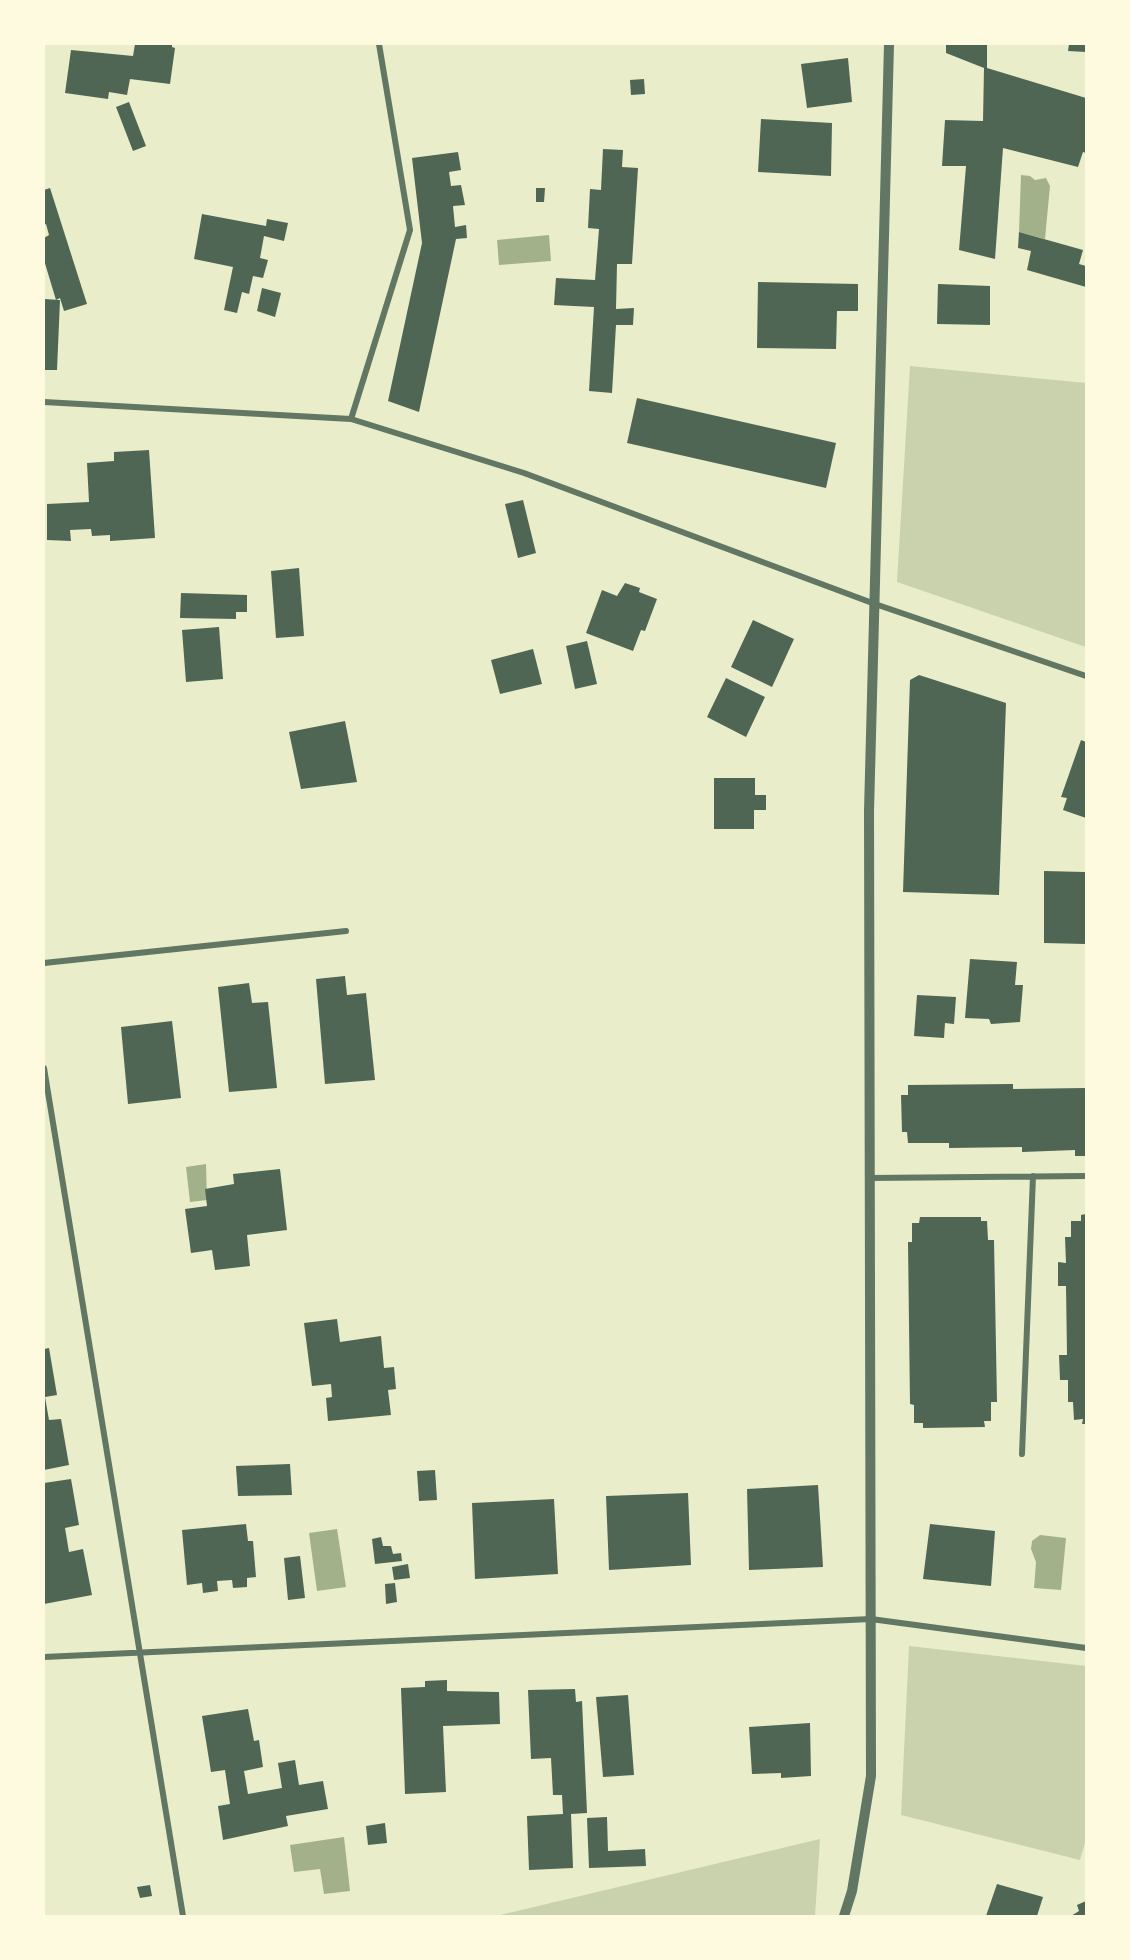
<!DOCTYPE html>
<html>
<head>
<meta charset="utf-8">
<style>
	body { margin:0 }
	#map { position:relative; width:1130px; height:1960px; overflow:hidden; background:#e9edc9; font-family:Barlow,sans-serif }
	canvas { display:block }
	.frame { position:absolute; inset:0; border:45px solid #fefae0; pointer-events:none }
</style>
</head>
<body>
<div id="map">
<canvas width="1130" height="1960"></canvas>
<div class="frame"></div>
</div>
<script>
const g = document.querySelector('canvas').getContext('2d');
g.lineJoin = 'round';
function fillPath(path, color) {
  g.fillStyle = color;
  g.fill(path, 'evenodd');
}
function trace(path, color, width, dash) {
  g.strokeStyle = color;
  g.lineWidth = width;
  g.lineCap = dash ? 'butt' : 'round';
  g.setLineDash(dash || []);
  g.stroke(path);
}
const green = new Path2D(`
	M910,366L1086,383V647L897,582Z
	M909,1646L1086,1666V1839L1080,1860L901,1815Z
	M820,1839L815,1916H496Z`);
const water = new Path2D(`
	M1021,175L1030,176L1035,180L1046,178L1050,186L1045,239L1019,232Z
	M549,235L551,261L499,265L497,240Z
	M206,1164L207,1200L190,1202L186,1167Z
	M337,1529L346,1587L317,1591L309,1533Z
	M1040,1535L1066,1538L1061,1590L1034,1588L1036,1562L1031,1549L1032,1541Z
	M344,1837L350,1891L324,1894L320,1869L294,1872L290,1845Z`);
const building = new Path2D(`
	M135,44H172V47L175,48L170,84L130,79L127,95L109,92L108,99L65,93L71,50L133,56Z
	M946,44H987V68L1086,98V153L1083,152L1078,167L1003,148L995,259L959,250L966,166H942L945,120L983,121L984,68L946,53Z
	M1069,44H1086V52L1068,51Z
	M848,58L852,102L807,108L801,64Z
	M644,79L645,94L631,95L630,80Z
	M129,102L146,146L133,151L116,107Z
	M761,119L832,123L831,176L758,172Z
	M603,149L623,150L622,167L638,168L632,264H617L616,309L634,308L633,325H616L612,393L589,391L594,307L554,305L556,278L595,280L599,229L588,228L590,189L601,190Z
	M458,152L461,170L449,172L451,186L461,185L465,205L453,206L455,227L466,225L467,238L456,239L419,412L388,401L422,243L412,158Z
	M50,188L87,304L64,311L60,298L56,300L44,260V238L49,235L46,224L44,225V190Z
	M536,188H545L544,202H536Z
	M202,214L266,226L267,219L288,223L284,241L264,236L260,258L268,260L263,278L253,276L249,294L242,292L237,313L224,310L233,267L194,259Z
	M1019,232L1083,250L1079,264L1086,266V287L1027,270L1031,251L1018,248Z
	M758,282L858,284V311H837L836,349L757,348Z
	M938,284L990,286V325L937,324Z
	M262,288L281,293L275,317L257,311Z
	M44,299L60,300L57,370H44Z
	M637,398L836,443L826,488L627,443Z
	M149,450L155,538L110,541V535L92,536L91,529L70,530L71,541L47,540V504L89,502L87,463L114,461V452Z
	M523,500L536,553L518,558L505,504Z
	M299,568L304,636L276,638L271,571Z
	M625,583L640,588L639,592L657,599L645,631L641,630L633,651L586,633L602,590L617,596Z
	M181,593L247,595V612H236V619L180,618Z
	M753,620L794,639L772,687L731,667Z
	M219,627L223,679L186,682L182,630Z
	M587,641L597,684L575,689L566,646Z
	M533,649L542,684L500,694L491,660Z
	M919,675L1006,703L999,895L903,892L910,680Z
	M726,678L765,697L746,737L707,717Z
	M345,721L357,782L301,789L289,732Z
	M1081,740L1086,742V818L1063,810L1067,798L1061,797Z
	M714,778H755V795H766V810H754V829H714Z
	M1044,871L1085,872L1086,944L1044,943Z
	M970,959L1017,962L1015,985H1023L1020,1022L991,1024L989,1019L965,1018Z
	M345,976L347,995L366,993L375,1080L325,1084L316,979Z
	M249,983L252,1003L268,1002L277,1088L229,1092L218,987Z
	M917,995L956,997L954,1024L945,1023L944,1038L914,1036Z
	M172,1021L181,1098L128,1104L121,1027Z
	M1013,1084V1089L1086,1088V1156H1075V1150L1022,1152V1147L949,1148V1143H908L907,1132H902L901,1095H908V1085Z
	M280,1169L287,1230L247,1235L250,1266L215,1270L212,1250L191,1253L185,1209L207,1206L205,1189L234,1184L233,1174Z
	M1086,1214V1424H1082L1083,1419L1074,1420L1073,1402H1068V1380H1060L1059,1355H1067L1066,1286H1058V1262L1066,1263L1065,1237H1071V1221H1081V1215Z
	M920,1217H981V1221H987L988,1240H994L997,1402H991V1421H984L985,1427L923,1428V1423H914V1405L910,1404L908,1242H912V1223H919Z
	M337,1319L340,1342L381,1336L384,1368L394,1367L396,1389L388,1390L391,1415L328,1421L326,1398L332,1397L331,1384L312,1386L304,1323Z
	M49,1348L57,1395L45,1397L49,1420L61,1419L69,1465L44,1470V1349Z
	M290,1464L292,1495L238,1496L236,1466Z
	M435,1470L437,1500L419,1501L417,1471Z
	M71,1479L79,1525L65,1528L69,1552L83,1549L92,1595L44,1604V1483Z
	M818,1485L823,1567L749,1570L747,1489Z
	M688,1493L691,1565L609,1570L606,1496Z
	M554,1499L558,1574L475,1579L472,1503Z
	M246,1524L248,1541H253L256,1577L247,1578V1587L233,1588L232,1580L217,1581L218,1591L203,1593L202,1583L187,1585L182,1530Z
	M930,1524L995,1531L991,1586L923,1579Z
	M381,1537L383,1546H391L393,1554L401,1553L402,1561L375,1564L372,1539Z
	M300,1556L305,1598L288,1600L284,1558Z
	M408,1564L410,1578L394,1580L392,1567Z
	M395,1583L397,1602L386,1604L385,1584Z
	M447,1680V1691L499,1692L500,1724L443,1726L446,1792L405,1794L401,1688L425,1687V1681Z
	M575,1689L576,1702L582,1701L587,1813L571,1814L573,1868L529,1870L527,1816L563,1814L562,1795H553L551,1758L531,1759L528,1690Z
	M628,1695L634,1775L603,1777L596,1697Z
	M248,1709L254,1741L259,1740L263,1767L244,1771L248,1794L282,1788L278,1763L295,1760L299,1785L323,1781L328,1809L286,1816L288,1826L223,1840L218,1806L230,1804L225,1770L211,1772L202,1716Z
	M810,1723L811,1776L781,1778V1773L752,1774L749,1727Z
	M607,1817L608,1851L645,1849L646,1866L589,1868L587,1818Z
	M385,1823L387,1843L368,1845L366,1826Z
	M997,1884L1043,1897L1037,1916H986Z
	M150,1885L152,1896L140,1898L137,1887Z
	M1086,1901V1916H1071L1079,1911L1077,1905Z`);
const minor = new Path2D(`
	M44,402L351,419L524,473L875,604L1086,676
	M351,419L410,230L379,44
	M44,963L346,931
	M44,1068L183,1916
	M870,1178L1086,1176
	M1022,1454L1033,1176
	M44,1657L871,1619L1086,1648`);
const tertiary = new Path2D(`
	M844,1916L852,1891L871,1776L869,811L889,44`);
fillPath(green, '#cad2ad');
fillPath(water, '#a3b18a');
fillPath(building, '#4f6655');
trace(minor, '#617663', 6);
trace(tertiary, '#617663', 10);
</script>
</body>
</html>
